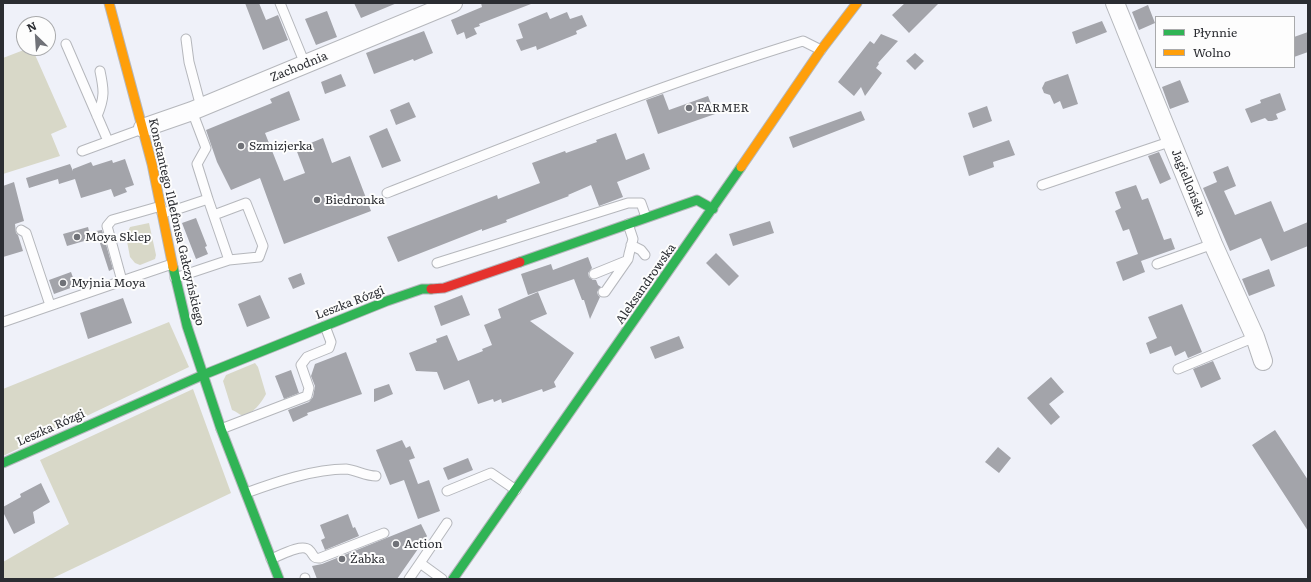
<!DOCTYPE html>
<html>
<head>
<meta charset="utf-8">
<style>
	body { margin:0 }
	#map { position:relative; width:1311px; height:582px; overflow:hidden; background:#eff1f9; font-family:Literata,serif }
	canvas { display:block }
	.frame { position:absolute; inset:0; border:4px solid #2b2d32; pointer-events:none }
	.legend { position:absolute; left:1155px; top:16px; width:140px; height:52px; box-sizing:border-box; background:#fdfdfd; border:1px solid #a9aaac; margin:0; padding:5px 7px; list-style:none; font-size:12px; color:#2b2d32 }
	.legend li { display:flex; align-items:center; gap:8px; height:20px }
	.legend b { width:20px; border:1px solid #a9aaac }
	.north { position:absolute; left:16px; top:16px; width:40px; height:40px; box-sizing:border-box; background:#fdfdfd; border:1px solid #a9aaac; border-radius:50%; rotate:335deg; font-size:11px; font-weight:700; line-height:16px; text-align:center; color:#2b2d32 }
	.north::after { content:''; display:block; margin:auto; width:14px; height:18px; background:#707278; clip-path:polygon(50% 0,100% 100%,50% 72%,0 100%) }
</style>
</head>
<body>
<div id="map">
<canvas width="1311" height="582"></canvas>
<div class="frame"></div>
<ul class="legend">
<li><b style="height:5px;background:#30b455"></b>Płynnie</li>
<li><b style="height:5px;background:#ff9f0a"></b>Wolno</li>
</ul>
<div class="north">N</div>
</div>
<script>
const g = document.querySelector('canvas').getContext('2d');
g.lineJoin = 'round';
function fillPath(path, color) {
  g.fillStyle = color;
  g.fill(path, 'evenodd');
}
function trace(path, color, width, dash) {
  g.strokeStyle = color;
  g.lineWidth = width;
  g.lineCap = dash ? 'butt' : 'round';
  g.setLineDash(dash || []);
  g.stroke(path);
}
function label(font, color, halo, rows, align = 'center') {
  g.font = font + ' Literata,serif';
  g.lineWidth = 4;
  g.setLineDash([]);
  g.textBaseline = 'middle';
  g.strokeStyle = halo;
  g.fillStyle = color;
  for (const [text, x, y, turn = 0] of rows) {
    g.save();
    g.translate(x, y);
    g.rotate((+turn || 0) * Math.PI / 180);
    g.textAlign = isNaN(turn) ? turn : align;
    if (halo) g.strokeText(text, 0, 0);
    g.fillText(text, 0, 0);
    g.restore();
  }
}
const green = new Path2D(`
	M29,48H32L67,127L51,134L60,156L3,174V58Z
	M149,223L156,255L155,259L140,265L135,263L130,257L126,236L130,227Z
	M169,322L189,367L3,456V389Z
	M255,363L258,367L266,394C262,402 252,416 241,415C239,414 235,411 232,410L223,381L226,375Z
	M193,389L231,493L51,579H3V562L69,524L40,460Z`);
const building = new Path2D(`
	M245,3H259L266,20L278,15L288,40L263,50Z
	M354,3H397L361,18Z
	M481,3H531V4L479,24L480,26L474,28L477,34L466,39L464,32L457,35L451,20L482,7Z
	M905,3H939L909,33L892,15Z
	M1148,5L1155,23L1139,30L1132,12Z
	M327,11L337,37L316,45L305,19Z
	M547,12L550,19L567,12L570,19L582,15L587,26L576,31L577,34L537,50L536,46L521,51L516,40L523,38L518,24Z
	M1102,21L1107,32L1076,44L1072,32Z
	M424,31L433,53L414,61L413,59L374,74L366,53Z
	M1308,32V52L1294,57V37Z
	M881,34L898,41L878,63L879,64L876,68L882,73L865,96L861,87L854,96L838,82L870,41L874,44Z
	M915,53L924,61L915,70L906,61Z
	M341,74L346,86L325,94L321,82Z
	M1068,74L1078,104L1063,109L1060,101L1054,104L1050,95L1044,93L1042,88L1045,82Z
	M1180,80L1189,102L1170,109L1162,87Z
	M289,91L300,120L265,133L284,181L305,173L296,149L323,138L332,163L350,156L371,211L284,244L260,178L231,190L217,162L206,130L272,103L270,99Z
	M1280,93L1286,110L1276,114L1278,119L1272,121H1268L1265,118L1251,123L1245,109L1261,103L1260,100Z
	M663,94L669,110L708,96L715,114L658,134L646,100Z
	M409,102L416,117L396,125L390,110Z
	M987,106L992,121L973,128L968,113Z
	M861,111L865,120L793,148L789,137Z
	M387,128L401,161L382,168L369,136Z
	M616,133L626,160L644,153L650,169L617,182L623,197L599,206L591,185L568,195L569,196L506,220L507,222L482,231V229L398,262L387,237L497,195L498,199L540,183L532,163L565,151L566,153L597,142L596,140Z
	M1009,140L1015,155L993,162L994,167L969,176L963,156Z
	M1159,152L1171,179L1160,184L1148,156Z
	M125,159L134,185L125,188L127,192L114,197L111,189L81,198L75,179L59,184L58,179L29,188L26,178L70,164L73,171V169L91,162L93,166L112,160L113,163Z
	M1228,166L1236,186L1224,191L1235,215L1271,201L1284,232L1308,222V246L1271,261L1261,238L1230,251L1203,188L1217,182L1213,172Z
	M14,182L24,221L15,224L16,233L18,235L23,251L3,257V186Z
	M1136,185L1142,200L1148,198L1164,240L1171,238L1175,249L1141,261L1145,272L1123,281L1116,262L1138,254L1129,229L1123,231L1115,211L1121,208L1115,192Z
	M196,218L207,246L205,247L208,254L196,259L182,223Z
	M770,221L774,233L733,246L729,234Z
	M88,227L91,239L67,246L63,234Z
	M102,230L113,269L109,271L96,231Z
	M716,253L739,276L729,286L706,263Z
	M588,257L592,268L588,273L589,277L593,280H596L598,285L601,287L597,292L598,295L600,297L590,319L584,300H582L574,279L528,295L521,274L551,264L553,270Z
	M1269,269L1275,286L1249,296L1242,279Z
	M71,272L76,286L54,294L49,280Z
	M301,273L305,284L293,289L288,278Z
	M538,292L547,314L530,321L574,353L554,382L556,387L543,392L542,389L502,403L501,399L494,402L493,399L478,404L469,380L444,390L437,372L416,371L409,353L437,342L436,339L447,335L458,361L483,351L482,349L492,345L484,325L501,318L498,309Z
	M260,295L270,318L247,327L238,304Z
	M462,295L470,315L441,326L434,306Z
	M123,298L132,323L88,339L80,313Z
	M1182,304L1202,352L1188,358L1185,351L1175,356L1171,346L1150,354L1146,343L1157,338L1148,317Z
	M679,336L684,348L655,359L650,347Z
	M346,352L362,394L307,413L308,415L293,422L288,410L309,402L313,397L315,386L311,376L315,364Z
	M1213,361L1221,379L1201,388L1193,369Z
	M291,370L299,393L284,399L275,376Z
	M1051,377L1064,392L1049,404L1060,417L1051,425L1027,398Z
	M389,384L393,394L374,402V389Z
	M1275,430L1308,480V531L1252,445Z
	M402,440L406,448L410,446L415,458L409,460L418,484L429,480L440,511L418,519L404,480L390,485L376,450Z
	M998,447L1011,458L999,473L985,462Z
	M468,458L473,470L448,480L443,468Z
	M41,483L50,502L33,512L35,523L14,534L3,512V507L21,497L20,494Z
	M348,514L353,528L355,527L359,536L325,550L321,540L325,538L320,525Z
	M421,524L427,536L397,579H317L312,566L322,564Z`);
const lane = new Path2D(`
	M280,3L305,64
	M186,39L189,62L201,107
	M66,44L108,141
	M97,116C105,97 104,90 100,71
	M82,151L142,129
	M1042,185L1172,141
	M387,193C525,139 662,84 803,41L821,50
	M161,206L112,220L107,226L122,281L172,264
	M162,213L175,210L208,199L197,164L206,148L192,111
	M214,215L246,203L263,246L259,257L229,260
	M21,230L26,233L50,305
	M631,245L641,250L645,255
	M437,263L628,203H641L646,217
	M1157,264L1213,244
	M594,274L626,261
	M175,278L229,260L208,199
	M603,292H605L628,259L629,254L633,239L628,224
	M3,322L122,281
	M1178,369L1255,337
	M221,429L307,396L309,388L301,365L307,357L329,348L331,342L325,326
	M447,491L491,473L516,490
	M246,493C276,482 314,469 346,469C356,470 366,476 376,476
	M271,559C279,556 302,543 309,550C314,554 312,559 320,558L384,533
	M420,563L447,523
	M305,578V579
	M409,579L420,563L442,579`);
const street = new Path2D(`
	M1115,3L1213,244L1255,337L1263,361
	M143,128L192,111L453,3`);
const fast = new Path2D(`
	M520,262L697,200L713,209
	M173,267L187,326L221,429L279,579
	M3,463L203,375L387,301L422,289H431
	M453,579L741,167`);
const slow = new Path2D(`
	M109,3L152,164L173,267
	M741,167L821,50L857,3`);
const jam = new Path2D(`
	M431,289L444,288L520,262`);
const markers = [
	[689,108,4,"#707278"],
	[241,146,4,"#707278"],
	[317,200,4,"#707278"],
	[77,237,4,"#707278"],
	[63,283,4,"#707278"],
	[396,544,4,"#707278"],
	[342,559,4,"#707278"]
];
const streetNames = [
	["Zachodnia",299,67,-22],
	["Jagiellońska",1188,183,68],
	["Konstantego Ildefonsa Gałczyńskiego",176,222,77],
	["Aleksandrowska",646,284,-55],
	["Leszka Rózgi",350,303,-21],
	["Leszka Rózgi",51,428,-24]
];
const poiNames = [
	["FARMER",697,108],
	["Szmizjerka",249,146],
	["Biedronka",325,200],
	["Moya Sklep",85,237],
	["Myjnia Moya",71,283],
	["Action",404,544],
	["Żabka",350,559]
];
fillPath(green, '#d8d8c8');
fillPath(building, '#a3a4aa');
trace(lane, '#b5b7bc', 11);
trace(street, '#b5b7bc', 20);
trace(fast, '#b5b7bc', 11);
trace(slow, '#b5b7bc', 11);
trace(jam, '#b5b7bc', 11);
trace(lane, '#fdfdfe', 9);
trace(street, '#fdfdfe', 18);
trace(fast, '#30b455', 9);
trace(slow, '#ff9f0a', 9);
trace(jam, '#e5322d', 9);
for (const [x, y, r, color] of markers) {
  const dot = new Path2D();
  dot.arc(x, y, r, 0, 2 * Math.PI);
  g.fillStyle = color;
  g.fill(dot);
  trace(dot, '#fdfdfd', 1.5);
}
label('12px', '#2b2d32', '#fdfdfd', streetNames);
label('12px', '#2b2d32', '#fdfdfd', poiNames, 'left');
</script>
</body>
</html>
